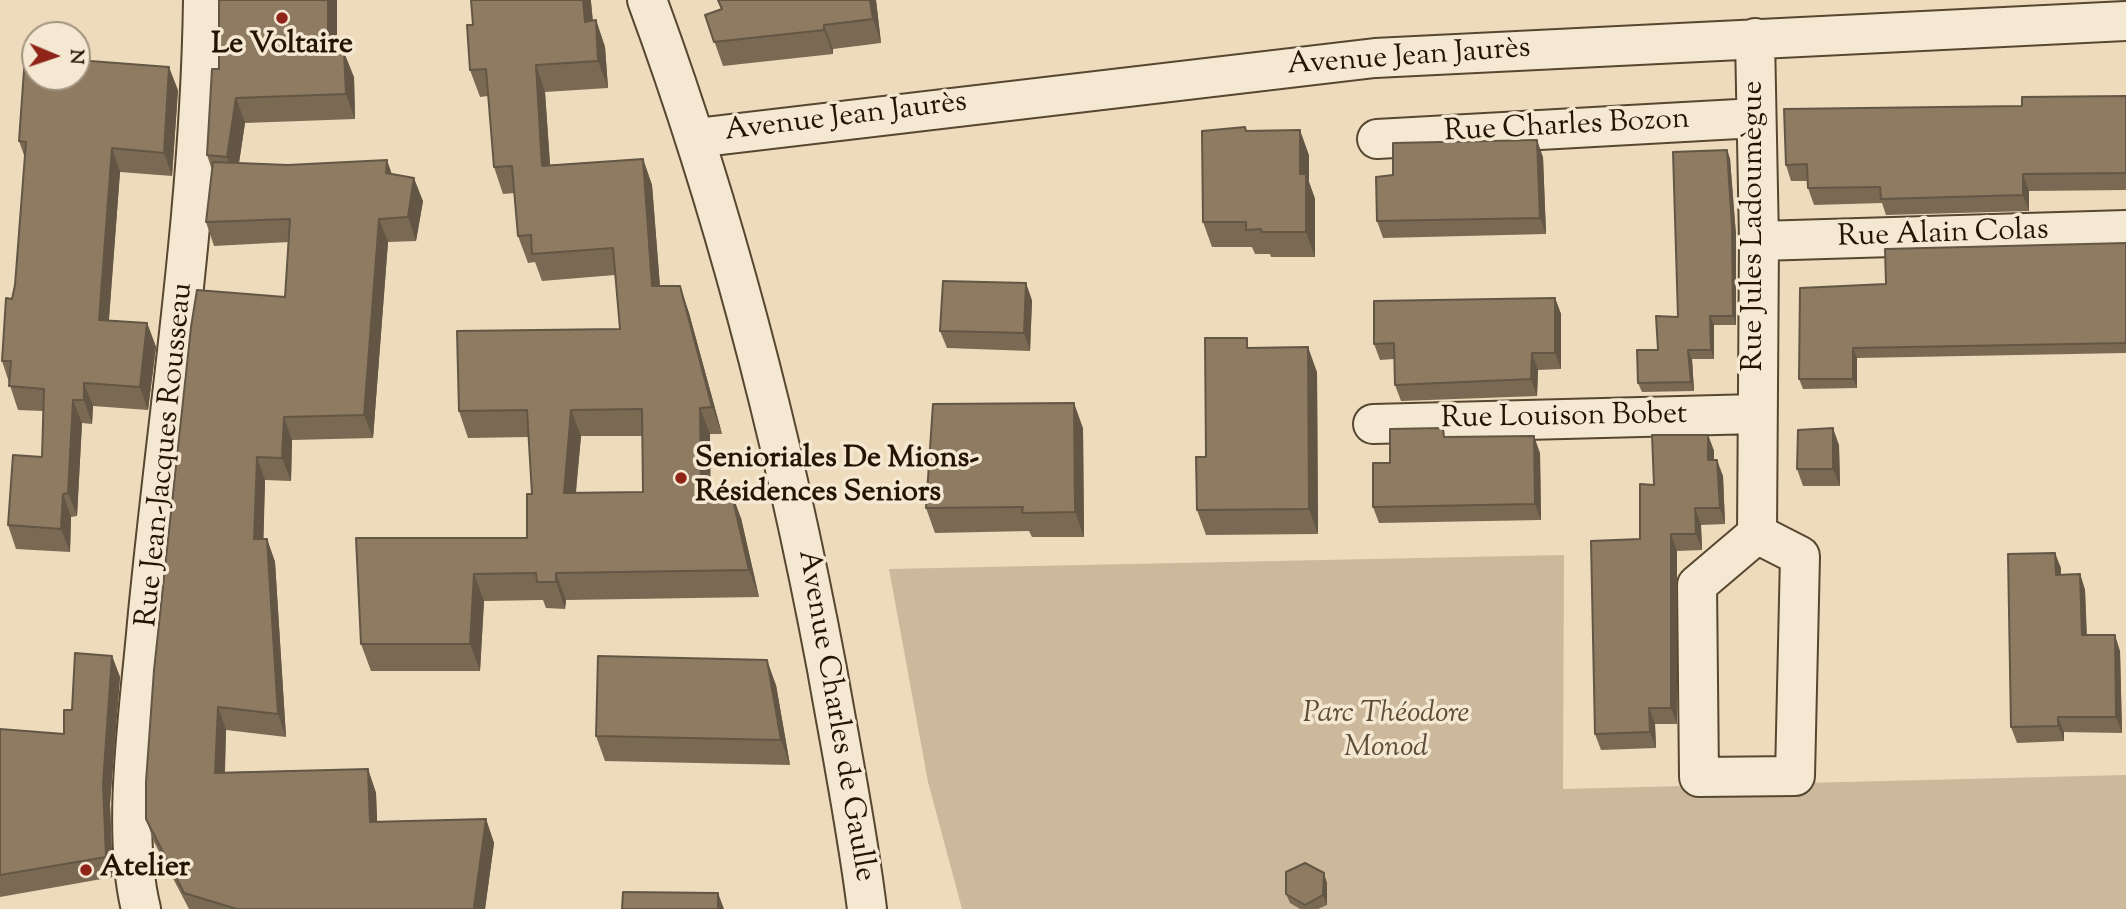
<!DOCTYPE html>
<html>
<head>
<meta charset="utf-8">
<style>
	body { margin:0 }
	#map { position:relative; width:2126px; height:909px; overflow:hidden; background:#eedbbc; font-family:"Sorts Mill Goudy",serif }
	canvas { display:block }
	.north { position:absolute; left:21px; top:21px; width:70px; height:70px; box-sizing:border-box; background:#f4e8d3; border:2px solid #a1937f; border-radius:50%; rotate:92deg; font-size:19px; font-weight:700; line-height:28px; text-align:center; color:#251401 }
	.north::after { content:''; display:block; margin:auto; width:24px; height:32px; background:#8f2418; clip-path:polygon(50% 0,100% 100%,50% 72%,0 100%) }
</style>
</head>
<body>
<div id="map">
<canvas width="2126" height="909"></canvas>
<div class="north">N</div>
</div>
<script>
const g = document.querySelector('canvas').getContext('2d');
g.lineJoin = 'round';
function fillPath(path, color) {
  g.fillStyle = color;
  g.fill(path, 'evenodd');
}
function trace(path, color, width, dash) {
  g.strokeStyle = color;
  g.lineWidth = width;
  g.lineCap = dash ? 'butt' : 'round';
  g.setLineDash(dash || []);
  g.stroke(path);
}
function label(font, color, halo, rows, align = 'center') {
  g.font = font + ' "Sorts Mill Goudy",serif';
  g.lineWidth = 7;
  g.setLineDash([]);
  g.textBaseline = 'middle';
  g.strokeStyle = halo;
  g.fillStyle = color;
  for (const [text, x, y, turn = 0] of rows) {
    g.save();
    g.translate(x, y);
    g.rotate((+turn || 0) * Math.PI / 180);
    g.textAlign = isNaN(turn) ? turn : align;
    if (halo) g.strokeText(text, 0, 0);
    g.fillText(text, 0, 0);
    g.restore();
  }
}
const green = new Path2D(`
	M1564,555L1563,789L2126,775V909H962L928,782L889,569Z`);
const street = new Path2D(`
	M647,0C727,217 784,441 827,669C841,749 857,828 867,909
	M1755,38L1759,241L1757,534L1697,585L1699,777L1795,776L1800,556L1757,534
	M696,138L1375,58L2126,21
	M1377,139L1756,118
	M1759,241L2126,230
	M1373,424L1756,414
	M141,909C121,829 140,706 147,623C167,415 200,210 203,0`);
const wall = new Path2D(`
	M876,0L881,43L833,49V54L723,66L705,15Z
	M591,2L593,21L596,20L605,47L608,88L545,92L550,165L643,159L652,185L660,286H680L689,313L722,434H710V491L741,518L759,597L566,600L565,609L546,608L543,600L484,601L480,671H371L361,644L527,538L532,494L529,437L468,438L459,411L620,329L615,275L542,281L535,262L528,263L518,236L515,193L503,194L494,167L488,96L480,97L470,70L473,25ZM581,436H642L643,492L576,493Z
	M337,52L354,77L355,119L245,123L239,163L392,174L423,201L416,241L388,242L373,438L292,440L291,481L265,480L263,539H267L275,562L286,737L226,730L225,772L368,769L376,793L377,822L486,819L494,843L485,909H189L154,842L146,819L285,297L289,242L214,246L206,222L212,170L207,155L219,69Z
	M178,90L172,176L120,172L109,320L147,323L156,347L148,410L93,406L92,424L82,423L77,516L71,517L70,552L16,549L8,525L42,457L43,411L18,410L2,361L15,285L25,158L19,141Z
	M2126,96V190L2029,191V211L1886,215L1882,203L1814,205L1808,188V181H1791L1786,165L2022,106Z
	M1247,131L1309,155V182L1315,199V257H1271L1270,254H1255L1252,247H1212L1203,222Z
	M1727,150L1730,159L1736,235V325H1714V359H1692L1694,391L1642,392L1638,383L1678,317Z
	M1543,157L1546,234L1383,238L1377,221L1393,175Z
	M2126,243V353L1857,358V388L1803,389L1799,379L1886,284Z
	M1555,298L1561,314V369L1538,370L1537,396L1401,401L1395,385L1394,359L1380,360L1374,344Z
	M1032,300L1030,351L947,348L940,331Z
	M1251,348L1317,372L1318,534L1206,535L1197,510L1206,457Z
	M1083,428L1084,537H1032L1029,531L935,533L926,508Z
	M1708,435L1714,451V460L1723,476L1725,524L1701,525L1702,550L1677,551V724H1655L1656,748L1601,750L1595,734L1640,539L1654,485Z
	M1447,437L1540,453L1541,520L1379,523L1373,507L1390,463Z
	M1839,445L1840,486H1803L1797,469Z
	M2061,568V575L2080,574L2085,590L2087,635L2120,651L2122,733L2064,732V741L2017,743L2011,727Z
	M112,656L120,677L110,804L113,877L0,897V729L64,734L72,710Z
	M776,685L790,765L605,761L596,736Z
	M1327,883V905L1318,909H1300L1290,903L1286,894Z`);
const shadedWall = new Path2D(`
	M328,0H337V78L328,53Z
	M583,0H591V2L595,48L585,22Z
	M870,0H876L881,43L873,19Z
	M596,20L605,47L608,88L598,61Z
	M824,25L833,49V54L824,30Z
	M344,52L354,77L355,119L346,94Z
	M536,65L545,92L552,193L542,166Z
	M169,67L178,90L172,176L164,153Z
	M236,98L245,123L236,182L227,157Z
	M1300,130L1309,155V182L1315,199V257L1306,232L1300,174Z
	M1537,140L1543,157L1546,234L1540,218Z
	M112,148L120,172L107,343L99,320Z
	M1727,150L1730,159L1736,235V325L1733,316Z
	M643,159L652,185L662,313L652,286Z
	M387,160L395,183L386,173Z
	M2023,174L2029,191V211L2023,195Z
	M414,178L423,201L416,241L408,217Z
	M379,219L388,242L373,438L364,415Z
	M1026,283L1032,300L1030,351L1024,333Z
	M680,286L689,313L722,434L712,407Z
	M1555,298L1561,314V369L1555,353Z
	M1710,316L1714,325V359L1711,350Z
	M147,323L156,347L148,410L140,387Z
	M1308,347L1317,372L1318,534L1309,509Z
	M1853,348L1857,358V388L1853,379Z
	M1688,350L1692,359L1694,391L1691,382Z
	M1532,353L1538,370L1537,396L1531,379Z
	M84,383L93,406L92,424L84,400Z
	M73,400L82,423L77,516L68,493Z
	M1074,403L1083,428L1084,537L1075,512Z
	M700,408L710,434L711,517L701,491Z
	M571,410L581,436L573,520L564,493Z
	M284,417L292,440L291,481L282,458Z
	M1833,428L1839,445L1840,486L1833,469Z
	M1708,435L1714,451V477L1708,460Z
	M1534,436L1540,453L1541,520L1535,504Z
	M257,457L265,480L263,562L254,539Z
	M1717,460L1723,476L1725,524L1720,508Z
	M731,491L741,518L759,597L749,570Z
	M63,494L71,517L70,552L61,529Z
	M1695,508L1701,525L1702,550L1696,534Z
	M1671,534L1677,551V724L1671,708Z
	M267,539L275,562L286,737L278,714Z
	M2055,553L2061,568V590L2056,575Z
	M556,573L566,600L565,609L556,582Z
	M474,574L484,601L480,671L470,644Z
	M2080,574L2085,590L2087,651L2082,635Z
	M2115,635L2120,651L2122,733L2116,717Z
	M112,656L120,677L110,804L113,877L106,857L103,784Z
	M767,660L776,685L790,765L781,740Z
	M218,707L226,730L224,796L215,773Z
	M1649,708L1655,724L1656,748L1650,732Z
	M2058,717L2064,732V741L2058,726Z
	M368,769L376,793L378,846L370,822Z
	M486,819L494,843L485,909L474,907Z
	M1324,873L1327,883V905L1323,895Z
	M718,893L724,909H718Z`);
const building = new Path2D(`
	M219,0H328V53L344,52L346,94L236,98L227,157L207,155L212,69H219Z
	M471,0H583L585,22L596,20L598,61L536,65L542,166L643,159L652,286H680L712,407L700,408L701,491H731L749,570L556,573V582H537L536,573L474,574L470,644H361L356,538H527V494H532L527,410L459,411L457,331L620,329L613,248L532,254L531,235L518,236L512,166L494,167L486,69L470,70L467,25H473ZM642,409L643,492L564,493L571,410Z
	M718,0H870L873,19L824,25V30L714,42L705,15L722,9Z
	M25,56L35,57V77H77V60L169,67L164,153L112,148L99,320L147,323L140,387L84,383V400H73L68,493L63,494L61,529L8,525L13,455L42,457L44,389L9,386L11,361H2L6,298L12,299L15,285L26,142L19,141Z
	M2126,96V173L2023,174V195L1881,199L1880,187L1808,188L1807,164L1786,165L1784,109L2022,106V97Z
	M1245,127L1246,131L1300,130V174H1306V232H1262L1261,229L1246,230V222H1203L1202,131Z
	M1537,140L1540,218L1377,221L1376,177L1393,175V143Z
	M1727,150L1732,226L1733,316H1710L1711,350H1688L1691,382L1638,383L1637,350H1658L1656,316L1678,317L1673,152Z
	M387,160L386,173L414,178L408,217L379,219L364,415L284,417L282,458L257,457L254,539H267L278,714L218,707L215,773L368,769L370,822L486,819L474,907L483,909H237L184,893L146,819V782L154,670L191,327L197,290L285,297L290,219L206,222L213,162L288,165Z
	M2126,243V343L1853,348V379H1799L1800,288L1886,284L1885,249Z
	M943,281L1026,283L1024,333L940,331Z
	M1555,298V353H1532L1531,379L1395,385L1394,343L1374,344V301Z
	M1205,338H1247V348L1308,347L1309,509L1197,510L1196,457H1206Z
	M1074,403L1075,512L1022,513L1023,507L926,508L933,404Z
	M1443,428L1444,437L1534,436L1535,504L1373,507V463H1390V429Z
	M1833,428V469H1797L1798,430Z
	M1652,435H1708V460H1717L1720,508H1695L1696,534H1671V708H1649L1650,732L1595,734L1591,541L1640,539V484L1654,485Z
	M2055,553L2056,575L2080,574L2082,635H2115L2116,717H2058V726L2011,727L2008,554Z
	M75,653L112,656L103,784L106,857L0,875V729L64,734V710H72Z
	M598,656L767,660L781,740L596,736Z
	M1305,863L1324,873L1323,895L1305,905L1286,894V872Z
	M623,892L718,893V909H622Z`);
const markers = [
	[282,18,7,"#8f2418"],
	[681,478,7,"#8f2418"],
	[86,870,7,"#8f2418"]
];
const poiNames = [
	["Le Voltaire",282,47,"center"],
	["Senioriales De Mions-",695,461],
	["Résidences Seniors",695,495],
	["Atelier",100,870]
];
const streetNames = [
	["Avenue Jean Jaurès",1409,59,-4],
	["Avenue Jean Jaurès",846,119,-7],
	["Rue Charles Bozon",1567,128,-3],
	["Rue Jules Ladoumègue",1756,226,-90],
	["Rue Alain Colas",1943,236,-2],
	["Rue Louison Bobet",1564,419,-1],
	["Rue Jean-Jacques Rousseau",167,455,-84],
	["Avenue Charles de Gaulle",834,716,80]
];
const parkNames = [
	["Parc Théodore",1386,716],
	["Monod",1386,750]
];
fillPath(green, '#ccb99c');
trace(street, '#574630', 42);
trace(street, '#f4e8d3', 38);
fillPath(wall, '#7a6a54');
fillPath(shadedWall, '#635645');
fillPath(building, '#8e7b62');
trace(building, '#635645', 2);
for (const [x, y, r, color] of markers) {
  const dot = new Path2D();
  dot.arc(x, y, r, 0, 2 * Math.PI);
  g.fillStyle = color;
  g.fill(dot);
  trace(dot, '#f4e8d3', 2.5);
}
label('bold 30px', '#251401', '#f4e8d3', poiNames, 'left');
label('30px', '#251401', '#f4e8d3', streetNames);
label('italic 30px', '#5f4e37', '#f4e8d3', parkNames);
</script>
</body>
</html>
